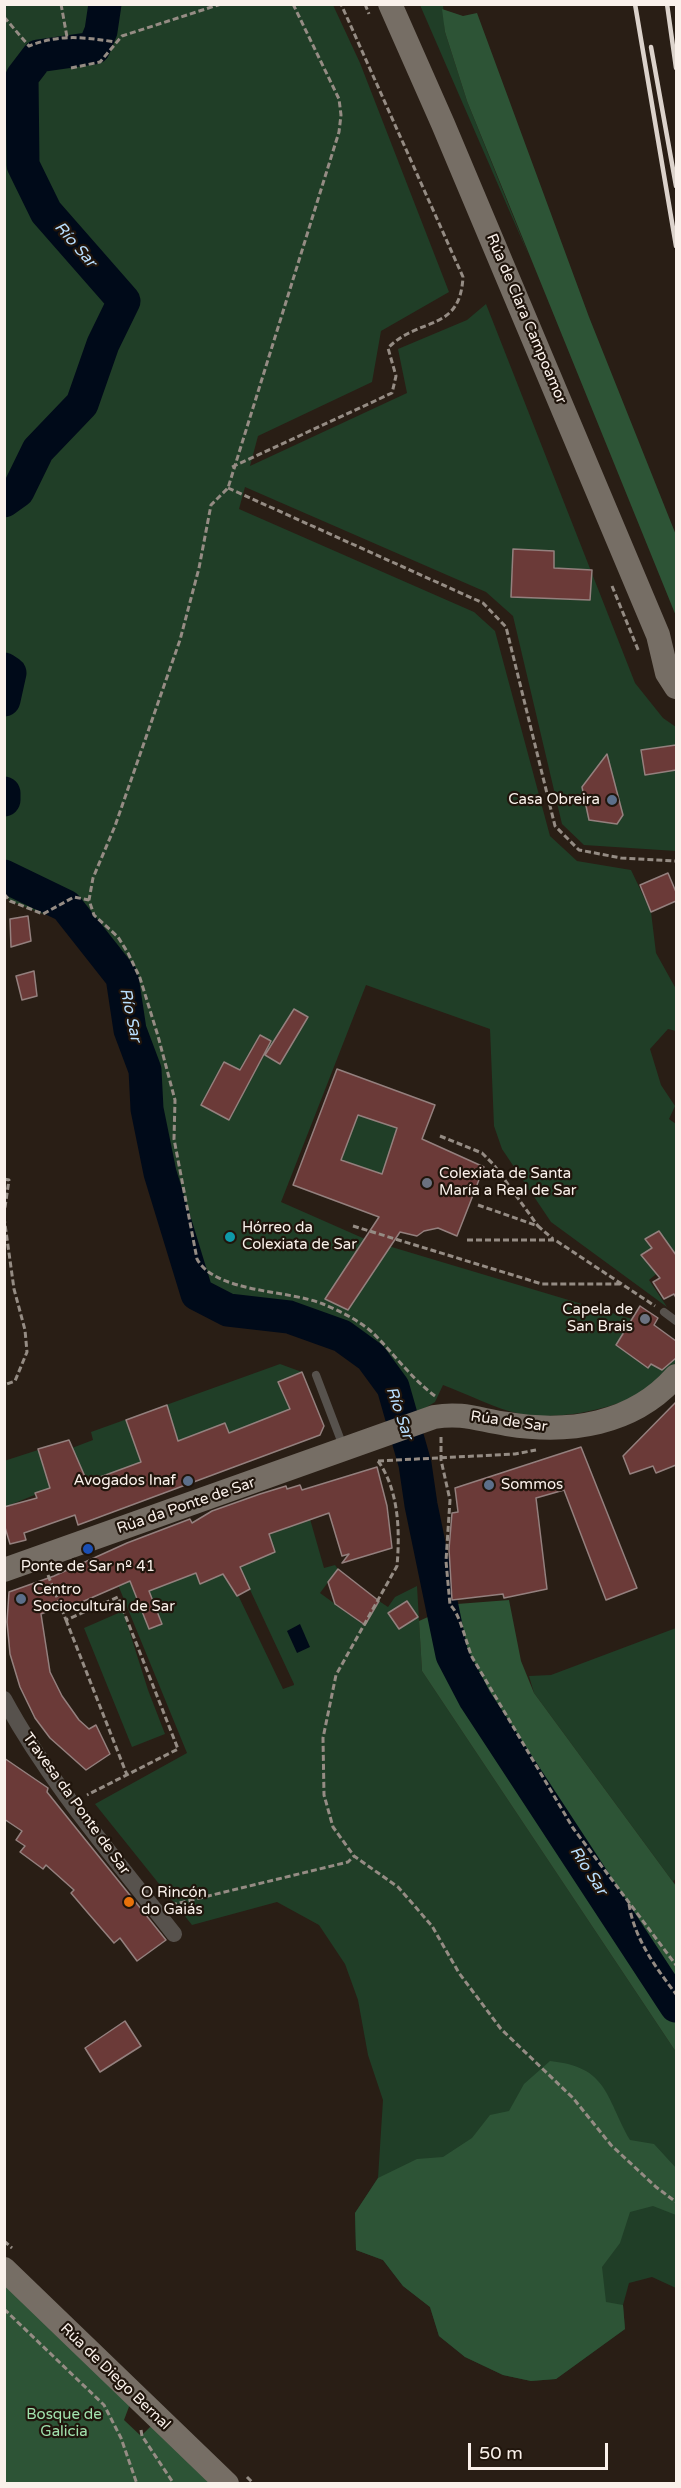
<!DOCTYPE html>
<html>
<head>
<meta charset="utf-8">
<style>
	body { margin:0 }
	#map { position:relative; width:681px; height:2488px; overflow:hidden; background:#291e15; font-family:"Varela Round",sans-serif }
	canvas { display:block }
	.frame { position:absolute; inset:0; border:6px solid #faf1eb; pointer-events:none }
	.scale { position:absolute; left:468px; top:2443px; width:140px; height:27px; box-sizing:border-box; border:3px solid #faf1eb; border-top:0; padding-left:8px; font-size:18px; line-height:21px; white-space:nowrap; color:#faf1eb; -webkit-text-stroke:4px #20150c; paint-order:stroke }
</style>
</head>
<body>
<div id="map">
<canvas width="681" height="2488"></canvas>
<div class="frame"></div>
<div class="scale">50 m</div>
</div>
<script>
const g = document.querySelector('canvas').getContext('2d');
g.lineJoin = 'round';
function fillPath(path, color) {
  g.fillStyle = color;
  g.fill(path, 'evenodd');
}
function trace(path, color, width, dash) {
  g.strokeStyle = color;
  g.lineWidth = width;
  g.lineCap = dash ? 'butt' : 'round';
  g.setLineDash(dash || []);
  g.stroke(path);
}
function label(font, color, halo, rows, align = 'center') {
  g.font = font + ' "Varela Round",sans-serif';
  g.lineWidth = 4.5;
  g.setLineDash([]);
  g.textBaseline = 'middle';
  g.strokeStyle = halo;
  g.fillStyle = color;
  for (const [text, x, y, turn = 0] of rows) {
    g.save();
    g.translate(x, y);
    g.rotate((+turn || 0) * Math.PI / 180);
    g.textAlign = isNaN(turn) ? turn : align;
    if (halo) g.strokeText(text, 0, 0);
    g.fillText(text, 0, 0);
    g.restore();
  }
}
const green = new Path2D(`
	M5,5H333L360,63L449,292L381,331L372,382L258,436L250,466L407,393L398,349L467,320L486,304L635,683L663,718L676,727V851L584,845L562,824L513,616L486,592L245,487L239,509L474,612L495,631L550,836L577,861L631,870L651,912L656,953L676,989V1031L668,1029L650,1049L661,1085L675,1106L669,1119L676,1124V1258L649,1280L667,1307L551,1222L502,1149L494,1126L490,1029L366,985L281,1202L365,1239L632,1319L676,1346V1362C668,1371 660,1381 650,1388C618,1409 559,1421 521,1414C495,1409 468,1394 443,1385L435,1402L415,1414L412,1402L376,1350L344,1332L288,1312L228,1305L200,1290L166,1172L154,1109L153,1072L137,1031L129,974L67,901L43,914L10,901L5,894Z
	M420,5H443L445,32L467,101L529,256Z
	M358,1115L407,1131L389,1176L341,1160Z
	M280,1364L302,1372L278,1382L290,1409L229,1433L225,1423L95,1487L91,1478L86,1479L72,1448L93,1440L91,1432Z
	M38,1450L45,1470L64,1483L5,1507L4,1461Z
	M310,1519L324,1568L335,1565L338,1569L320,1593L364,1625L379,1601L388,1607L395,1597L417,1586L422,1671L676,2052V2288L652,2277L629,2283L623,2305L625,2329L556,2379L531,2381L503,2375L465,2357L439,2336L430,2307L403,2286L383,2260L356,2250L355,2213L378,2178L383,2100L368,2055L358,2000L345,1964L319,1925L277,1902L192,1925L95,1804L187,1753L116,1580L195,1572L201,1584L224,1573L259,1538ZM245,1579L294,1684V1685L283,1689L238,1595L230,1585Z
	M123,1611L148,1690L165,1734L132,1747L84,1628Z
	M676,1628V1879L673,1881L676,1886L534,1693L529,1676L551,1675Z`);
const forest = new Path2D(`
	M442,9L463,16L477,13L589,317L676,535V616L467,101L445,32Z
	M509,1600L521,1661L534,1693L676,1886V2052L422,1671L419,1621L457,1604Z
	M550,2061C608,2067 605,2096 630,2140L654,2144L676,2168V2215L653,2206L630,2212L620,2243L602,2267L606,2302L623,2305L625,2329L556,2379L531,2381L503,2375L465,2357L439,2336L430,2307L403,2286L383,2260L356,2250L355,2213L378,2178L417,2159L443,2157L472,2138L490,2115L509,2111L524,2084Z
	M4,2280L130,2404L124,2420L141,2436L151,2426L212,2483H5Z`);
const water = new Path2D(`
	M300,1624L310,1647L297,1653L287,1631Z`);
const river = new Path2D(`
	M4,501L18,491L38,450L82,404L103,344L124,301L46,212L23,165L22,77L38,56L94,48L101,31L105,4
	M4,669L10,673L4,700
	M4,793V800
	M4,876L66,906L122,977L130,1030L145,1070L147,1109L160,1173L197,1294L228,1310L289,1317L342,1336L371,1357L393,1387L415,1464L421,1505L452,1655L475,1699L676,2006`);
const building = new Path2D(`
	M513,549L554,551V568L592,570L590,600L511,597Z
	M676,745V770L645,775L641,750Z
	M607,754L623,815L617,824L589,820L582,787Z
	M668,873L676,892V901L651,912L640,885Z
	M28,916L31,941L11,947L10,919Z
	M34,971L37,996L22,1000L16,976Z
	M294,1009L308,1017L280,1064L265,1055Z
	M260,1035L271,1041L229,1120L201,1105L224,1062L240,1070Z
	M337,1069L435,1105L422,1139L484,1167L457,1236L438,1228L424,1231L417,1236L400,1232L348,1310L325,1299L379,1217L293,1185ZM358,1115L397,1128L382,1174L341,1160Z
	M659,1231L676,1255V1298L674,1294L664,1299L653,1282L660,1278L641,1255L652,1248L645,1239Z
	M640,1306L658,1318L654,1325L676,1341V1358L662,1370L651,1364L648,1368L616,1345Z
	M302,1372L324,1426L320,1435L78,1525L75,1515L24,1533L26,1540L10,1544L4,1524V1507L37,1498L35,1493L50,1488L38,1449L69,1440L86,1479L91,1477L92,1480L141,1462L126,1420L167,1405L178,1441L225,1423L229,1433L290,1409L278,1382Z
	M676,1402V1465L656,1473L653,1466L630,1474L623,1456Z
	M581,1447L637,1588L606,1600L564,1490L536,1498L547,1589L504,1598L503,1594L452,1600L449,1549L452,1513L458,1512L455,1488Z
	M377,1467L387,1506L392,1548L342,1563L349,1554L342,1556L329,1513L269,1534L275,1552L240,1567L250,1589L237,1596L223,1574L200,1584L196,1573L149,1591L162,1624L149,1629L130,1581L68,1608L66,1604L41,1614L50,1672L62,1696L79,1720L89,1729L96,1725L110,1754L86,1770L50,1738L35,1718L20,1687L10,1654L7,1622L9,1592L54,1576L127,1543L190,1519L192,1523L212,1511L260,1494L286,1486L287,1489L300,1485L302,1490Z
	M338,1569L379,1601L365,1625L335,1604L328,1582Z
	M407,1601L418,1617L399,1629L388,1613Z
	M4,1758L48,1788L47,1792L166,1940L137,1961L120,1938L114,1943L88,1913L71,1893L74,1890L46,1865L43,1869L20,1852L25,1846L16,1840L22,1831L4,1819Z
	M125,2021L141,2046L100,2072L85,2048Z`);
const path = new Path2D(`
	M61,4L67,37
	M293,4L339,99L341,115L339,132L228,488L211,505L199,568L180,640L115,826L93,878L89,900L94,915L118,937L128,953L140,978L158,1036L175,1100L174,1139L197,1259C215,1293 290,1290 323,1304C338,1310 362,1322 374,1334C395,1355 411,1378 435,1396
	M365,4L369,14
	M4,17L29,46C59,34 84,37 115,42
	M71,68L100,62L122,36L221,4
	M232,467L392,393L396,376L388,348C419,316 460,333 463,277L341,4
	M228,488L483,603L506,627L555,826L579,850L621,858L676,861
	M612,586L639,652
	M4,894L10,901L43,914L74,897L89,900
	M440,1136L482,1153L494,1165L538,1226
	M4,1179L9,1180L4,1214
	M478,1205L538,1226L553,1239
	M4,1217L14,1289L25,1330L27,1352L15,1381L4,1385
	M353,1226L542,1284H621
	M467,1240H555L655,1306
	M441,1437V1460L450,1500L446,1561L450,1605C460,1613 466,1643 472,1657L573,1828L676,1965
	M378,1461C399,1490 400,1532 397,1566L336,1675L323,1738L324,1795L333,1827L354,1856L398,1887L432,1926L459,1973L501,2029L573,2098L611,2145L656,2187L676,2202
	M378,1461L515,1454L536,1450
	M48,1575L66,1620L118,1597L178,1749L87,1795
	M66,1620L127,1775
	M629,1904C634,1938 656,1968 676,1994
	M171,1905L348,1862L354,1856
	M4,2241L12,2248
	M4,2309L104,2405L121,2438L137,2484
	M141,2430L142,2436L174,2484
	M247,2477L254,2484`);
const lane = new Path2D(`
	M664,1312L676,1321
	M316,1375L343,1446`);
const street = new Path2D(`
	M4,1699C50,1784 115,1858 174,1934`);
const secondary = new Path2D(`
	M390,4L443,124L658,635L667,673L676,687
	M4,1570L434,1417C463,1412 479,1420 507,1424C569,1434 633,1425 676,1376
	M4,2269L227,2484`);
const rail = new Path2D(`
	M635,4L676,246
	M667,4L676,68
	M651,47L676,186`);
const markers = [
	[612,800,6,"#5c6f8a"],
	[427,1183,6,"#6b7280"],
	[230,1237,6,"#0f9aa8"],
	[645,1319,6,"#6b7280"],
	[188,1481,6,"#5c6f8a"],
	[489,1485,6,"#5c6f8a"],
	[88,1549,6,"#1a4fb4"],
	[21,1599,6,"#5c6f8a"],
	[129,1902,6,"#e8710a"]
];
const streetNames = [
	["Rúa de Clara Campoamor",526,319,67],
	["Rúa de Sar",509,1422,8],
	["Rúa da Ponte de Sar",186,1506,-19],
	["Travesa da Ponte de Sar",76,1804,54],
	["Rúa de Diego Bernal",115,2377,44]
];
const poiNames = [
	["Casa Obreira",600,800,"right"],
	["Colexiata de Santa",439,1174],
	["María a Real de Sar",439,1191],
	["Hórreo da",242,1228],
	["Colexiata de Sar",242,1245],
	["Capela de",633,1310,"right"],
	["San Brais",633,1327,"right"],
	["Avogados Inaf",176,1481,"right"],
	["Sommos",501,1485],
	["Ponte de Sar nº 41",88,1567,"center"],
	["Centro",33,1590],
	["Sociocultural de Sar",33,1607],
	["O Rincón",141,1893],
	["do Gaiás",141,1910]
];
const parkNames = [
	["Bosque de",64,2415],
	["Galicia",64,2432]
];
const waterNames = [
	["Río Sar",75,245,49],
	["Río Sar",130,1015,78],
	["Río Sar",399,1413,71],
	["Río Sar",588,1871,57]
];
fillPath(green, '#203e27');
fillPath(forest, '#2d5436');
fillPath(water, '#000a19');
trace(river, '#000a19', 33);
fillPath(building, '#6b3a38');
trace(building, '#94807e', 1.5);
trace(path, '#958c84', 3, [6, 3]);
trace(lane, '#57524d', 8);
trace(street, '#57524d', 16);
trace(secondary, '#766e65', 24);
trace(rail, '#dcd3cc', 4.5);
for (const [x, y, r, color] of markers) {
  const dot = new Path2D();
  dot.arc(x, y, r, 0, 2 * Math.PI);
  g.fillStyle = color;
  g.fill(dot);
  trace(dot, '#20150c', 2);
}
label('15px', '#faf1eb', '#20150c', streetNames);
label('15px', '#faf1eb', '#20150c', poiNames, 'left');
label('15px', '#a1e2ad', '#20150c', parkNames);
label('italic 16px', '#b9dfff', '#20150c', waterNames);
</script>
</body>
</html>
